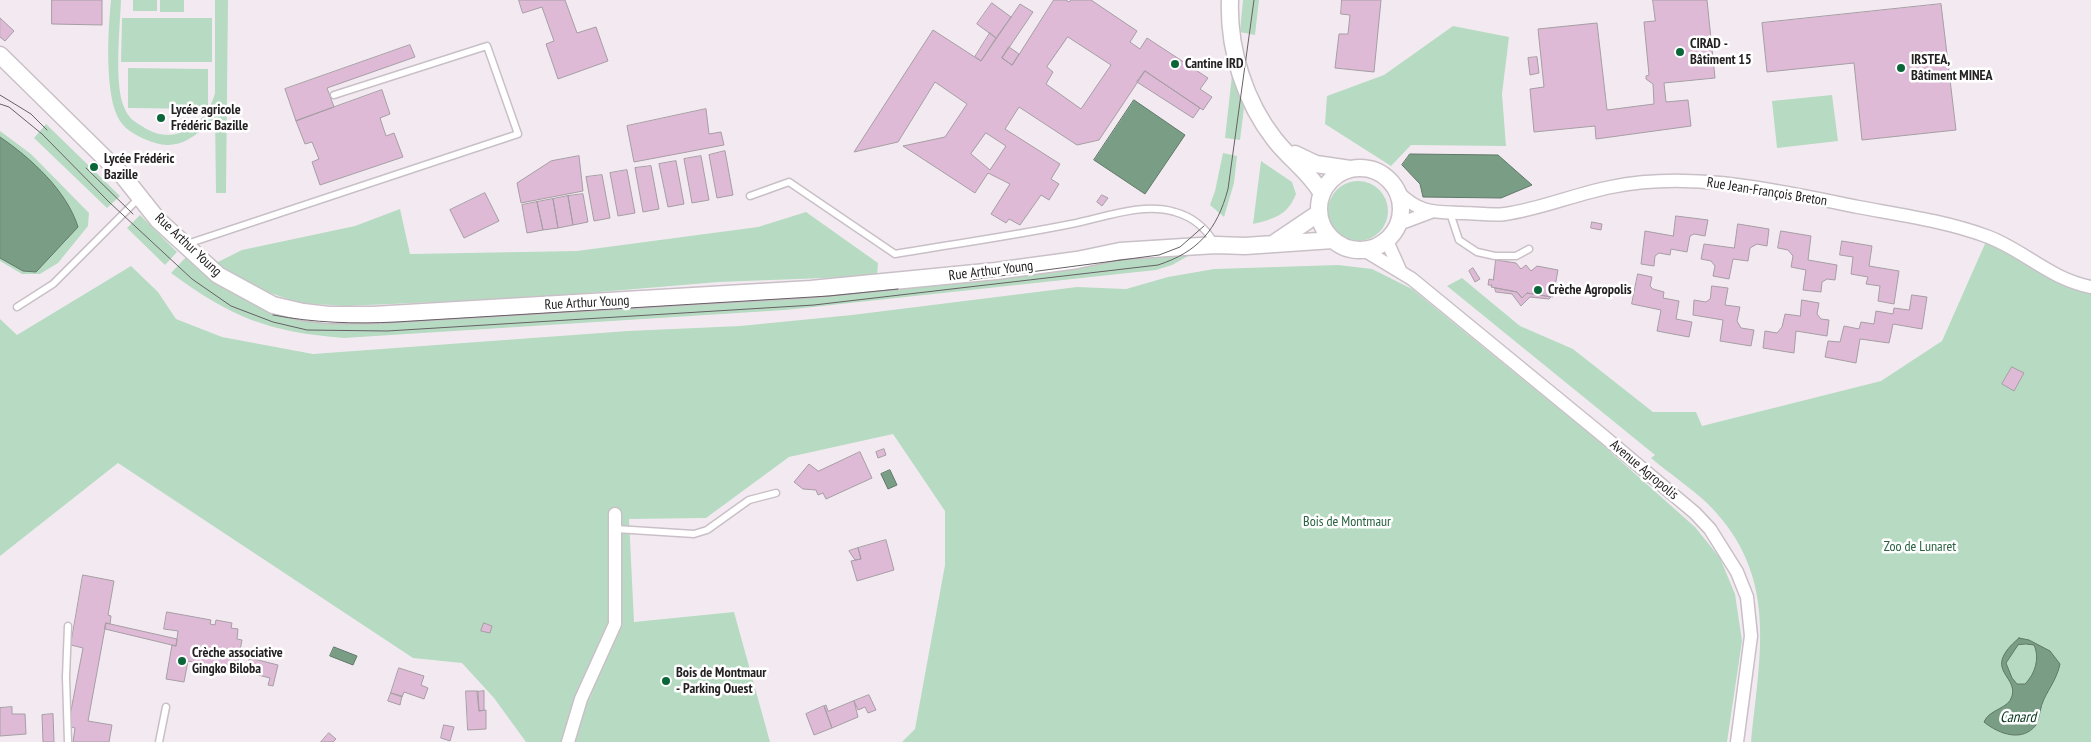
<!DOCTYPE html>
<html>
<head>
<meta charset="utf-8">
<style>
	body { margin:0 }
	canvas { display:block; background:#f3eaf1 }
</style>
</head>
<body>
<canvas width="2091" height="742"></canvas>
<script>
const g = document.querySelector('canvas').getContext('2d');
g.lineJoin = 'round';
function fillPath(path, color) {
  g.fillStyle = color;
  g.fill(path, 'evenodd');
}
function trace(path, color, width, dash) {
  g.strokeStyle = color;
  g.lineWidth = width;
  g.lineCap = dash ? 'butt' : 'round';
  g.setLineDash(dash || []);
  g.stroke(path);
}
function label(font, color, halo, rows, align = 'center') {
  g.font = font + ' "PT Sans Narrow",sans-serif';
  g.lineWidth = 5;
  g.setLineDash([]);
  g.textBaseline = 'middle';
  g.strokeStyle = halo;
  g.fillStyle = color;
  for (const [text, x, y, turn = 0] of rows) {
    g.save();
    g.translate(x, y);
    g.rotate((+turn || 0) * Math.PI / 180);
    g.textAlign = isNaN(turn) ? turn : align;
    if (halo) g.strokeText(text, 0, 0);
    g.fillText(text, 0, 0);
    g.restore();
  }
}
const green = new Path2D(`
	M111,0H121C120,27 114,84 124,107C128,117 133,121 142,126C173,148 206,126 215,93V0H228L226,193H216L215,118C197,135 179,152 152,142C141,138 126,131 120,121C104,97 108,29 111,0Z
	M133,0H157V11H133Z
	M160,0H184V12H160Z
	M1243,0H1259L1255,35L1240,32Z
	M122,18H212V62H121Z
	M1453,26L1509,37L1502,94L1506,146L1411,145L1391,166L1325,124L1327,96L1384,75Z
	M128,68L208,69V109L128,108Z
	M1232,75L1244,108L1240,140L1225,138Z
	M1832,95L1838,141L1777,148L1772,101Z
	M46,124L120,196L107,208L34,138Z
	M0,131L31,154L89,213L88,226L58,263L40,274H22L0,261Z
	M1223,153L1237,156L1234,183L1224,217L1210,205L1215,191Z
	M1261,161L1292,182L1296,194C1288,215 1274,219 1253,224Z
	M1328 211a30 30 0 1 1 60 0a30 30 0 1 1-60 0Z
	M400,209L410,254L577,251L758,227L806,212L878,263L877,276L718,282L529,298L345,306L300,303L252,287L214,264L242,250L355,226Z
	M140,215L177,252L165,265L127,228Z
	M1988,237L2091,287V742H1751C1760,653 1779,575 1708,504C1691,488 1670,474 1651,458L1655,455L1447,286L1462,278L1520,326L1573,349L1653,412H1696L1702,426L1881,381L1942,341Z
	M1197,251L1172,265L1156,270L785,310L344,338C269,332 232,318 171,273L188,255L315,319L1082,263Z
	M1338,265L1372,269L1412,289L1597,440L1695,527L1720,558L1735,594L1742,641L1727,742H902L915,729L945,565V511L893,434L789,457L706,518L629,519L634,622L734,612L770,742H572L583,711L604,674L565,742H526L494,698L462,663L413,658L118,463L0,556V319L17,335L131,266L158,292L176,319L222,337L313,354L628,331L740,326L852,315L1077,287L1126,289L1168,277L1214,269Z`);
const water = new Path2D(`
	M1134,100L1185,135L1145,194L1094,160Z
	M0,137C31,158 67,191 78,227L36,272L23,271L0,258Z
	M1410,154L1498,155L1532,185L1501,198L1423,197L1420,184L1402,165Z
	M890,470L897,485L888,489L881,474Z
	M2019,638L2029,640L2050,651L2060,664C2057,678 2050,687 2044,699C2040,707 2040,717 2036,725C2023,742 2000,735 1984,722C1989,709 2009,709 2012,696C2018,675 1981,670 2019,638ZM2026,644L2034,645C2040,658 2035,674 2025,684H2017L2012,678L2006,663L2018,645Z
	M334,647L357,656L353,665L330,656Z`);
const building = new Path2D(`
	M52,0H102V25L52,24Z
	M519,0H565L577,33L596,27L608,61L558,79L546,44L554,41L542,7L523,13Z
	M1054,0H1066L1069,2L1071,0H1091L1137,31L1130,42L1140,49L1147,38L1208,78L1200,89L1212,97L1203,110L1145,71L1099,140L1077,145L1019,107L1005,129L1060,164L1051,179L1059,184L1049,200L1041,195L1020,225L1009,219L1006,223L991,214L1010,184L988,173L975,193L903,146L945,137L967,104L935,82L898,142L854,152L933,30L981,61L1020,4L1033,12L1002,58L1012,65ZM1068,37L1111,65L1081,109L1046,84L1053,72L1047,67ZM986,133L1006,146L990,170L971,154Z
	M1342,0H1381L1374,72L1335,68L1339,34H1348L1350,15L1341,14Z
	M1653,0H1707L1715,78L1664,83L1666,102L1688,100L1691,126L1596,139L1595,126L1534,132L1530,89L1544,87L1538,29L1597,23L1607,110L1654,104L1653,84L1646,79V76L1649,75L1644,22L1655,21Z
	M992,3L1011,17L996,38L977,24Z
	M1941,4L1956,130L1862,140L1854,63L1767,72L1762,23Z
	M0,18L14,31L5,41L0,37Z
	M990,33L996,38L981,61L975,57Z
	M410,45L415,57L327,88L334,107L296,121L285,89Z
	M1009,47L1019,54L1012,65L1002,58Z
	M1537,57L1539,73L1530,75L1528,58Z
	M1145,71L1200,108L1193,118L1137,82Z
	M382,90L390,114L380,118L386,136L394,133L403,157L320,185L312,162L319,159L312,142L305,144L296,121Z
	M706,109L709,134L721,132L724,145L634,162L627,126Z
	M725,151L733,195L717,198L709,155Z
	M579,156L583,191L521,203L517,183L551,161Z
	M701,156L709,200L692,203L684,159Z
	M676,161L684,204L668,207L659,164Z
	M651,166L659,209L643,212L635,168Z
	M627,170L635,213L618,216L610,173Z
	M602,175L610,218L594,221L586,177Z
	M485,193L499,221L464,238L450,210Z
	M583,194L588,222L573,225L568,196Z
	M1102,195L1108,198L1102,206L1097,202Z
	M568,196L573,225L558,228L553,199Z
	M553,199L558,228L543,230L537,202Z
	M537,202L543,230L527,233L522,205Z
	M1676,216L1708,220L1705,236L1694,234L1690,236L1687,252L1671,249L1670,255L1659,253L1655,256L1654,266L1641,264L1645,231L1673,236Z
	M1592,222L1602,224L1601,230L1591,228Z
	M1738,224L1769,229L1767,246L1757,244L1750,248L1748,261L1733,259L1729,279L1713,276L1715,266L1711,261L1701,259L1704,244L1734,248Z
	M1781,231L1811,236L1808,260L1837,265L1835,280L1827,279L1822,282L1821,292L1803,290L1806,270L1791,267L1793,256L1788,250L1778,248Z
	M1842,241L1872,246L1869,266L1899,271L1894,304L1878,301L1880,286L1866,284L1868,277L1851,274L1853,257L1840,255Z
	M1496,260L1516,263L1521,269L1526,265L1531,271L1537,266L1558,270L1553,297L1527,293L1522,298L1517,292L1491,287L1492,285H1488L1489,279L1493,280Z
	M1473,268L1480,279L1475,282L1469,271Z
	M1638,274L1652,277L1650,286L1653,289L1664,292L1663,298L1679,301L1676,319L1692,322L1689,337L1657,331L1661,310L1632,304Z
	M1712,286L1728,288L1725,305L1740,307L1737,321L1741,328L1754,330L1751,346L1720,341L1723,320L1693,315L1694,300L1706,302L1710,299Z
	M1495,288L1517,292L1522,298L1527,293L1551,297L1549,299L1530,297L1521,306L1512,294L1496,292Z
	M1912,295L1927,297L1922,329L1893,324L1889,343L1860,339L1856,363L1825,357L1828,341L1840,342L1844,326L1859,329L1861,322L1874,324L1876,311L1893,314L1894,308L1909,310Z
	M1802,300L1819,303L1817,314L1821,319L1829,320L1827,336L1796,331L1794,353L1763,348L1765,331L1777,333L1782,327L1785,314L1800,316Z
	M2012,367L2024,373L2014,391L2002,384Z
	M884,449L886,455L878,458L876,452Z
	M860,452L872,478L826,499L823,493L818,495L816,490L803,489L794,482L809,464L818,471Z
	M886,540L894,570L857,581L851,561L861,559L858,548Z
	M858,548L861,559L855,560L849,551Z
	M83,575L114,581L108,615L111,616L110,624L106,623L88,721L112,725L109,742H73L75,728L68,726L83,648L71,645Z
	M167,612L211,620L210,624L215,625L216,620L232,623L231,628L238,629L237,639L242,640L236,672L188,661L184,682L166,679L172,645L176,646L178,631L164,629Z
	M106,623L177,639L176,646L105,629Z
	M484,623L492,626L490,633L481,631Z
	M250,658L278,665L273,686L268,685L270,678L246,672Z
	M399,668L424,676L421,685L428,688L424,699L404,692L402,697L391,693Z
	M466,691H478L479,711L486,710V729L468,730Z
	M484,691V710L479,711L477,692Z
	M391,693L402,696L400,705L388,701Z
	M869,695L876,710L868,713L865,707L858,710L854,701Z
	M854,701L858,717L832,728L824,706L826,705L828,711Z
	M824,706L832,728L814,735L806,714Z
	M12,707V714H25L26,734L0,736V708Z
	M53,714L54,742H43L42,715Z
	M444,725L454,727L450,741L441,738Z
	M329,733L336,739L333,742H321Z`);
const service = new Path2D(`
	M750,196L789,182L895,254C953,244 1012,236 1071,224C1103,218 1142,202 1175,212C1193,217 1206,228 1215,244
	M1450,213L1459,240L1477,252L1495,256H1516L1529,249
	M187,244L518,134L487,46L334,95
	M17,307L53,284L139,198
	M616,529L694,534L707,530L749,500L776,493
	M68,742L66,677L68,626
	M159,742L166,707`);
const minor = new Path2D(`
	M1398,192C1420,214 1434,212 1463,213C1477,213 1491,216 1505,214C1541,209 1575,194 1611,187C1692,170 1778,191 1858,207C1901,215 1945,221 1986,236C2023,249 2049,279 2091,287
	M1399,224L1431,212
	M1387,241L1400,270
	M1364,250L1412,279L1601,434L1695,513L1710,529L1737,572L1747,597L1751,636L1737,742
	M568,742L581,699L615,624V514`);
const tertiary = new Path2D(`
	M1230,0C1228,49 1245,102 1275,140C1290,159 1309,172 1321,192
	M0,55L123,176L158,220L218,275L273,305L303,312L329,315H373L811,289L996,271L1077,260L1120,251L1216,245L1245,246L1333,240
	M1295,154L1316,164L1350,169
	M1319 209a41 41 0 1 1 82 0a41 41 0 1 1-82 0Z
	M1273,244L1319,213`);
const tram = new Path2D(`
	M0,95L31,114L47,130
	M0,104L9,107L42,134L109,202L192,279L231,306L273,322L307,330L387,331L814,305L1158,265C1198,252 1217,230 1228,189L1254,0
	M86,168L133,214
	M970,280L1159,255L1180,247L1204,226
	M273,315C315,323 354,324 396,322L829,296L898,289`);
const markers = [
	[1680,52,5,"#0a6639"],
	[1175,64,5,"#0a6639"],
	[1901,68,5,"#0a6639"],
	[161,118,5,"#0a6639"],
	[94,167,5,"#0a6639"],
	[1538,290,5,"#0a6639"],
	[182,661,5,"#0a6639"],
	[666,681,5,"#0a6639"]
];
const poiNames = [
	["CIRAD -",1690,44],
	["Bâtiment 15",1690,60],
	["IRSTEA,",1911,60],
	["Bâtiment MINEA",1911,76],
	["Cantine IRD",1185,64],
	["Lycée agricole",171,110],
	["Frédéric Bazille",171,126],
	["Lycée Frédéric",104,159],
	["Bazille",104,175],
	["Crèche Agropolis",1548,290],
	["Crèche associative",192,653],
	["Gingko Biloba",192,669],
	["Bois de Montmaur",676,673],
	["- Parking Ouest",676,689]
];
const streetNames = [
	["Rue Jean-François Breton",1767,192,9],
	["Rue Arthur Young",188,245,43],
	["Rue Arthur Young",991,271,-7],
	["Rue Arthur Young",587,303,-3],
	["Avenue Agropolis",1644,470,40]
];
const parkNames = [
	["Bois de Montmaur",1347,522],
	["Zoo de Lunaret",1920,547]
];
const waterNames = [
	["Canard",2018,718]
];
fillPath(green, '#b7dbc2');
fillPath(water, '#7a9e85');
trace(water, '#607868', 1);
fillPath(building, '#debad6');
trace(building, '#a69ea4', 1);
trace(service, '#c9c0c7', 9);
trace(minor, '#c9c0c7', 15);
trace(tertiary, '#c9c0c7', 19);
trace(service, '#fff', 6);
trace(minor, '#fff', 12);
trace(tertiary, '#fff', 16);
trace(tram, '#666165', 1);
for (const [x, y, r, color] of markers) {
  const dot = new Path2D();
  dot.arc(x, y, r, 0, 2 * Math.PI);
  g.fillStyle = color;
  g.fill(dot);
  trace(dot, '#fff', 2);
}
label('bold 14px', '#242123', '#fff', poiNames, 'left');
label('14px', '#242123', '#fff', streetNames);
label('14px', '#28623f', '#fff', parkNames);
label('italic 15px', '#05351c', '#fff', waterNames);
</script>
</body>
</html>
